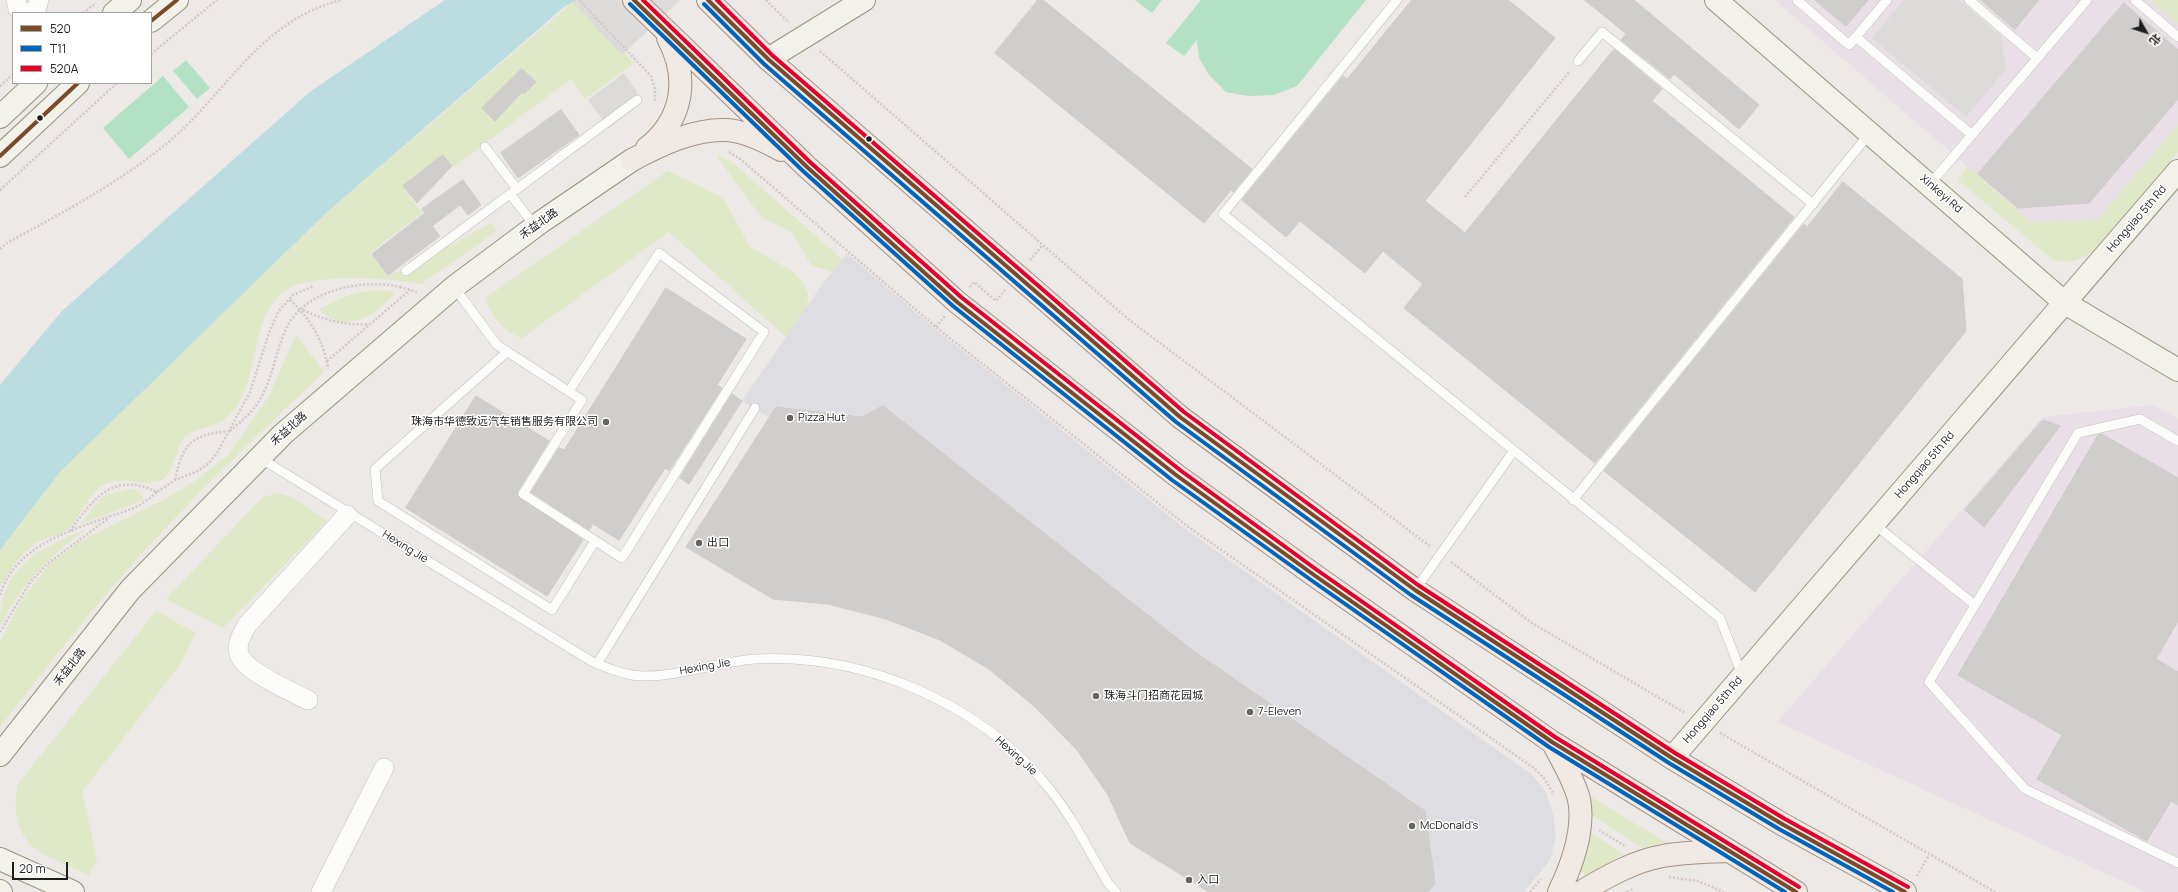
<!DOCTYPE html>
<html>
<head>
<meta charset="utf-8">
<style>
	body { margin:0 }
	#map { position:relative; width:2178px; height:892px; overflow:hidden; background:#ece9e7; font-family:Manrope,"Noto Sans SC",sans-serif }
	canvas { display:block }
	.legend { position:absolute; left:12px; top:12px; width:140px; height:72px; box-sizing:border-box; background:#fff; border:1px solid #a5a5a5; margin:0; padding:5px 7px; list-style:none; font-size:12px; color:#1e1e1e }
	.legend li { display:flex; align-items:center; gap:8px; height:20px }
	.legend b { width:20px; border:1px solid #a5a5a5 }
	.north { position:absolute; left:2126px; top:12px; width:40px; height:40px; -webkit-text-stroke:3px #fff; paint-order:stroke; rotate:129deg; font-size:11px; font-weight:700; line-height:16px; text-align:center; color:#1e1e1e }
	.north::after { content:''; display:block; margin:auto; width:14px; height:18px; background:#1e1e1e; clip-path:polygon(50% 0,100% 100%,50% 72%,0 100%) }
	.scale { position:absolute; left:12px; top:862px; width:56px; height:18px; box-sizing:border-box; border:2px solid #1e1e1e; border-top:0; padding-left:5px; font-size:12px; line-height:14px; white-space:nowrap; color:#1e1e1e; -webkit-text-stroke:3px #fff; paint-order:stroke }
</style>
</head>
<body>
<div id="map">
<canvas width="2178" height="892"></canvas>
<ul class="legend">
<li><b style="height:5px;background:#7a4b2a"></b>520</li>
<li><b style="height:5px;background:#0065bd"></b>T11</li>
<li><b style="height:5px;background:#e4002b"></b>520A</li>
</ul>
<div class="north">北</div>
<div class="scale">20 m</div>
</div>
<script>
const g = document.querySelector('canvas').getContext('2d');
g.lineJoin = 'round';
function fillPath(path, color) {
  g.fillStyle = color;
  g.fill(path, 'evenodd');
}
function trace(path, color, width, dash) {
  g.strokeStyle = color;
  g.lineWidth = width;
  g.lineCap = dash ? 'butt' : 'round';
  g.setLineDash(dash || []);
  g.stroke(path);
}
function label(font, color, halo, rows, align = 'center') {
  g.font = font + ' Manrope,"Noto Sans SC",sans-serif';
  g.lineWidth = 3;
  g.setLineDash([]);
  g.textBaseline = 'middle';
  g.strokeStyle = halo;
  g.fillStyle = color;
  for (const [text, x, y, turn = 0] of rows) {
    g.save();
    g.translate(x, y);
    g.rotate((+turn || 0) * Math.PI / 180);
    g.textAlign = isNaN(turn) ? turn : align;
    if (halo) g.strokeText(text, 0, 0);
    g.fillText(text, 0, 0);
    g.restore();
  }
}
const industrial = new Path2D(`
	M1775,0H2178V125L2097,220L2031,222Z
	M2154,405L2178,419V892H2146L1777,722L2043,417Z`);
const grass = new Path2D(`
	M2149,0H2178V24Z
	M573,2L634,63L585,99L571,79L453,167L444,156L404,188L422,213L370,253L388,275L415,265L491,223L497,231L421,284C385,278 349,275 313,281C307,282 300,283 295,285C245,307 264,378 231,413C215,431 195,425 184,438C174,450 176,474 159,481C143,486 125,476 108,483C90,490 83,512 71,526C64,535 46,537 36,543C20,554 9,571 0,587V550L60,472L325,214Z
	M2178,125V152L2093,251C2079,261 2070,263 2053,260L1958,180L1968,167L2031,222L2097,220Z
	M717,155L732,162L844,261L840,274L811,265L792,232L762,218L718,158Z
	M668,171L723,198L750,247L792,271L802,281L808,294L807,307L787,338L669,232L522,338C504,333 491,315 485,298Z
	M374,290L395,292C384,308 359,326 338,321C331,319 325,314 319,310C337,299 353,293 374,290Z
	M296,335L324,372C264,429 204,486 148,547C95,604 48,666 0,727V641L23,598L49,565L79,542L173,495L202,476L229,454L269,396Z
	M132,489L140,493L144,500L80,524L103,496Z
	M277,493L294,498L327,521L223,628L166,599L262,498Z
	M86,529C48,558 22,583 0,626C0,567 37,550 86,529Z
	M156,611L196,633L181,663L82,792L97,859L89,875C76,868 46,858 35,849C16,833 13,807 18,784Z
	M1586,794L1667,843L1642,848L1589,813Z
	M1589,832L1623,854L1586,875L1577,869Z`);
const pitch = new Path2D(`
	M1135,0H1162L1152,13Z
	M1201,0H1366L1297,86L1274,95L1248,96L1226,92L1209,75L1199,58L1197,40L1184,56L1166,43Z
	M186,60L210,88L197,99L173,71Z
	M163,76L189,107L129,159L103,128Z`);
const parking = new Path2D(`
	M571,0H680L622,55Z
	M1904,0H1958L2001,36L2006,69L1966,117L1872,38Z
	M624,73L637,92V104L634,109L609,128L588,100Z`);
const plaza = new Path2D(`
	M847,254L934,328L1188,531L1531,774L1546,792L1553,814L1556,837L1550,860L1524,892H1428L1435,883L1425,811L1190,647L883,406L861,416L776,407L769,417L742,401L821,286Z`);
const water = new Path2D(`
	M445,0H576L564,7L325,214L60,472L0,550V385L62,311L311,91Z`);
const building = new Path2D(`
	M1038,0H1043L1252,169L1233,192L1231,190L1204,223L995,53Z
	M1412,0H1508L1555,38L1425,201L1465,233L1614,49L1662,89L1652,101L1794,217L1595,463L1404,308L1423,284L1383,251L1365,273L1300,221L1286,237L1242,200L1343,76L1347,79Z
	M1585,0H1634L1759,105L1739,129L1674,74L1670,79L1621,40L1626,34Z
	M1815,0H1868L1846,26Z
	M1981,0H2039L2015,29Z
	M2124,3L2178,50V99L2089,203L2018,208L1978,174Z
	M522,69L536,82L524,94L522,92L495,121L482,108Z
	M561,110L579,135L518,178L501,153Z
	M443,155L452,166L417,203L403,186Z
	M463,180L481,205L468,215L460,205L432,226L440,236L388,275L372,254L425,213L422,209Z
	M1843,182L1962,279L1966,331L1755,592L1604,471L1804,224L1807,227Z
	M666,288L746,339L717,385L722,388L669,471L665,468L619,540L593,524L589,530L531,492L559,448L564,450Z
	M732,394L742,401L689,484L680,478Z
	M476,396L549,441L518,491V496L583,540L547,596L406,508Z
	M883,406L1190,648L1425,811L1435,883L1428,892H1209L1130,843L1108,795L1077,750L1035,707L989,669L940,640L886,619L828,604L773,599L686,547L776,407L861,417Z
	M2043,420L2060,426L1984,527L1965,510Z
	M2102,434L2178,478V621L2156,659L2178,672V805L2171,801L2147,841L2037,779L2062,735L1958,675L2098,435Z`);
const path = new Path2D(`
	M579,0L651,76L655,90V101
	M766,0L789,23
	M83,13L96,3
	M820,51L1128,319L1431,547
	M151,54L217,0
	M0,86L13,74
	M729,152L739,158L936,327L1187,526L1534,768L1544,778L1554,795
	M0,190L117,83
	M1465,197L1570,71
	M0,249L7,243C62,213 117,184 166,144C228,93 257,22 341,0
	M1030,260L1043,245
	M400,287L417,292
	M970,287L974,282L996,301L1005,290
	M290,300C310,318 324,341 328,369
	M303,310C324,320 345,326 369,324
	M936,327L945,316
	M327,361L410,290
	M175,480C183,442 192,435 229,431
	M70,531C94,498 113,471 157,492L175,480L198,471L209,463L217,453L250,392L269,333L278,312L293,295L314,286
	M1451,562L1532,623L1685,713
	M0,595C15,547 66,532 108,517C129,510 141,507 157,492
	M0,632L29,584L47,564L109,518
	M1720,733L1995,892
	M1599,830L1625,846
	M1917,876L1929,855
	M1669,877L1698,881L1724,892
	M1530,892L1541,879
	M1627,892L1633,889`);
const lane = new Path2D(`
	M1397,0L1223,214L1720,618L1742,675
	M1797,0L1849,45L1887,0
	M1969,0L2037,58
	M2135,0L2178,37
	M1856,37L1972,135
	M1578,61L1602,32L1813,204
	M485,147L517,189
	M1930,184L2087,0
	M510,194L535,226
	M406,271L637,100
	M454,287L497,345L582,400L523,494L622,558L764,332L659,253L569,391
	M507,352L375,469L378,501L552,610L595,541
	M2178,441L2140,419L2078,433L1929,682L2025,789L2178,863
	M260,458L591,661C604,667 617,672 631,675C668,681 718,661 756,659C863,653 980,703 1048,787C1072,816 1089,851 1108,883L1116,892
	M1573,500L1869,134
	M1874,524L1975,605
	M1415,590L1513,452
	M597,664L755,408`);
const street = new Path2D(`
	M16,0L18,9L24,13
	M30,13L37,7L39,0
	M308,700C292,692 244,671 239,654C236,643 242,635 247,625L347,515
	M321,892L384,768`);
const secondary = new Path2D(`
	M1716,0L2065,303L2178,370
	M114,13L130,0
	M151,21L177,0
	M768,59L864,0
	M0,117L36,83
	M0,156L78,83
	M0,755L130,590L283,434L454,287L541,222L632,160
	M1672,758L2178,171
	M0,859L73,892
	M0,891L1,892`);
const primary = new Path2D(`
	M634,0L807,167L957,302L1176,475L1314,575L1552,742L1796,892
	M708,0L768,59L1180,417L1415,590L1672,758L1782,824L1905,892
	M647,148C684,119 689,77 668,38
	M632,160C660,145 693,129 726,130C745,131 765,141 781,150
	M1553,743C1562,760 1574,780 1579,799C1585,830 1572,865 1559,892
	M1581,892C1606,877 1634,861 1663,856C1684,852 1706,852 1728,851`);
const pathBridge = new Path2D(`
	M230,431C238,424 247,417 254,408C273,384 274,353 287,327C305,290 363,278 400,287`);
const bus1 = new Path2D(`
	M634,0L807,167L957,302L1176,475L1314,575L1552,742L1796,892
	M708,0L768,59L1180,417L1415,590L1672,758L1782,824L1905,892
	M151,21L177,0
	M0,156L78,83`);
const bus2 = new Path2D(`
	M630,4L803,171L953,306L1172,480L1311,580L1549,747L1785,892
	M704,4L764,64L1176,422L1411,595L1669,763L1779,829L1893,892`);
const bus3 = new Path2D(`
	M643,0L811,163L961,297L1180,470L1317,570L1555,737L1799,887
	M717,0L772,55L1184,412L1418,585L1675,753L1785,819L1908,887`);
const markers = [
	[40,118,3.5,"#1e1e1e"],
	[869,139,3.5,"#1e1e1e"],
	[790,418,4,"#666564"],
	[606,422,4,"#666564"],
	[699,543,4,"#666564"],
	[1096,696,4,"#666564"],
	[1250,712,4,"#666564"],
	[1412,826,4,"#666564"],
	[1189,880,4,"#666564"]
];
const streetNames = [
	["Xinkeyi Rd",1941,194,41],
	["Hongqiao 5th Rd",2137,219,-49],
	["禾益北路",539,224,-35],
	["禾益北路",289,429,-42],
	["Hongqiao 5th Rd",1925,465,-49],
	["Hexing Jie",405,547,32],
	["禾益北路",70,667,-52],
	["Hexing Jie",705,667,-10],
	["Hongqiao 5th Rd",1713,710,-49],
	["Hexing Jie",1016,756,42]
];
const poiNames = [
	["Pizza Hut",798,418],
	["珠海市华德致远汽车销售服务有限公司",598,422,"right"],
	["出口",707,543],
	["珠海斗门招商花园城",1104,696],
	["7-Eleven",1258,712],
	["McDonald's",1420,826],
	["入口",1197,880]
];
fillPath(industrial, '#e9dfe7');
fillPath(grass, '#dfe8c7');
fillPath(pitch, '#b3e1c5');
fillPath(parking, '#dcdbda');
fillPath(plaza, '#dedde1');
fillPath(water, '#bbdddf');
fillPath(building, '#d0cecc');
trace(building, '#cfcac8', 1);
trace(lane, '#c2c0bf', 10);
trace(street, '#c2c0bf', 20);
trace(secondary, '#969380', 24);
trace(primary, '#a19284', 24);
trace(path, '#d5c7c7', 2.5, [2, 2]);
trace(lane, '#fcfcfb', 9);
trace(street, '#fcfcfb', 19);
trace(secondary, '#f3f2ea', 22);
trace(primary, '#f0e9e4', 22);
trace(pathBridge, '#d5c7c7', 2.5, [2, 2]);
trace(bus1, '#7a4b2a', 4);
trace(bus2, '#0065bd', 4);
trace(bus3, '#e4002b', 4);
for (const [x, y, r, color] of markers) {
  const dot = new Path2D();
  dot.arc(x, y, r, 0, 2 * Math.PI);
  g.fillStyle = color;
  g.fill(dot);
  trace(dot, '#fff', 1.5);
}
label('11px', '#1e1e1e', '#fff', streetNames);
label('11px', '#1e1e1e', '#fff', poiNames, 'left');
</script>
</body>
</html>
